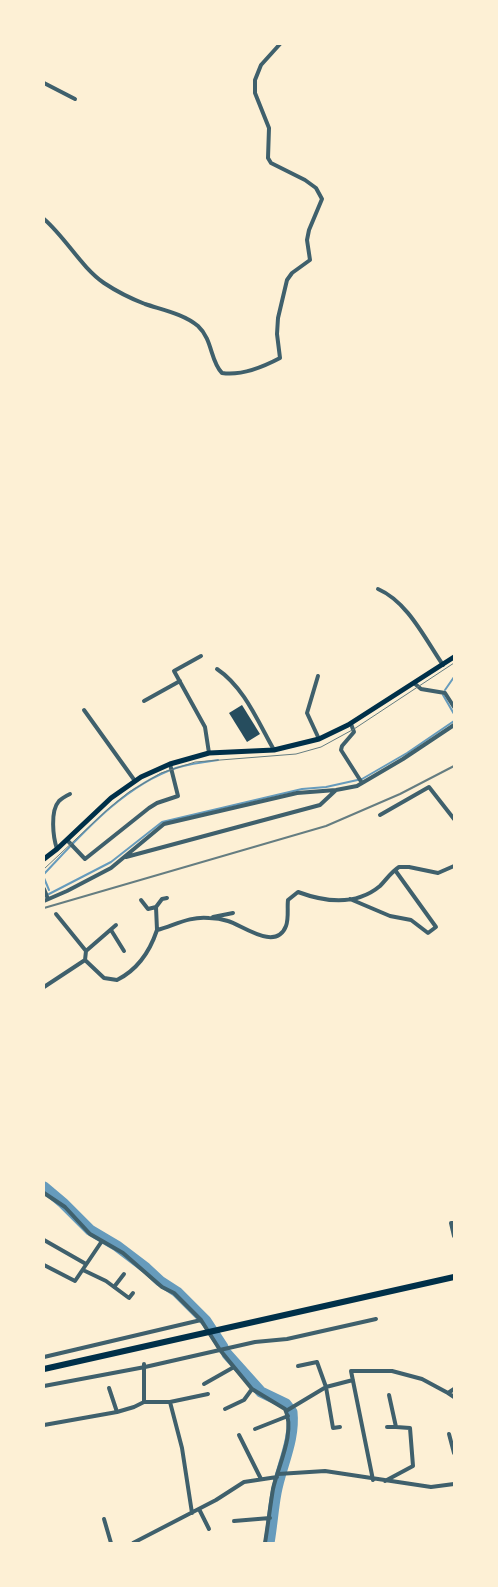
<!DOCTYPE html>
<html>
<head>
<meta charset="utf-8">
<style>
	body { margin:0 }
	#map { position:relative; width:498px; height:1587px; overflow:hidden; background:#fdf0d5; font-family:"Noto Sans",sans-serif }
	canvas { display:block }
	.frame { position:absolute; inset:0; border:45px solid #fdf0d5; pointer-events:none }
</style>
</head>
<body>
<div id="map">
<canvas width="498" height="1587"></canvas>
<div class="frame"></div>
</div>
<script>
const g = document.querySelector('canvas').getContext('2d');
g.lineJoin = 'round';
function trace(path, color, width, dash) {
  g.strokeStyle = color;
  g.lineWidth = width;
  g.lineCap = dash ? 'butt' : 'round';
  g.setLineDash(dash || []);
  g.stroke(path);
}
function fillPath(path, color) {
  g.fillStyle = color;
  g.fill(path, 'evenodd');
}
const stream = new Path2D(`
	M445,690L454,677
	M443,695L454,714
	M44,874C81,835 123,786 176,768C189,764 203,762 218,760
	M44,878L49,890
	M49,894L111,862L162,822L302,789L326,787L362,779L407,753L454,721`);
const river = new Path2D(`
	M44,1187L63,1203L90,1230L117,1246L146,1268L160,1281L177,1292L206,1321L223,1347
	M227,1354L261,1392L286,1404L292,1412C295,1440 281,1466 276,1493C273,1509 272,1526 269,1543`);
const building = new Path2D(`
	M242,705L260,734L247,742L229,713Z`);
const minor = new Path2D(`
	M44,83L75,99
	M44,219C66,238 81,267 104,283C116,291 132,299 145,304C163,310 184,314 198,326C213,340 210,361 222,373C241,376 263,367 280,358L277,334L278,318L287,280L292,273L310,260L307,240L309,230L322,199L316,188L305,180L271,163L268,158L269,128L255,93V80L261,65L280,44
	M378,589C408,602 425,639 443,665
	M201,656L174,671L205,727L209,753
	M217,669C244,687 258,722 274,750
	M318,676L307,713L319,739
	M414,683L421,689L445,693L454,707
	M144,701L180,681
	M84,710L135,781
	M351,724L354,732L342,746L341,750L362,783
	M380,815L429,787L454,819
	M67,840L85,859L149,808L157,803L178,796L170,764
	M57,849C53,837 50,811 59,801C62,798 66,796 70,794
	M126,857L320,805L336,790
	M44,889L48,899
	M350,899L390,916L411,920L428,933L436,927L395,870
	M141,900L148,909L156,907
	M44,901L67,891L111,868L164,824L297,793L336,790L357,786L403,759L454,725
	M56,914L86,951L85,960
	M213,917L233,913
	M111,930L124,951
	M157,930L156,907L162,899L167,898
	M86,951L116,925
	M44,987L85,960L104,978L117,980C137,970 150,951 157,930C175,925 190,916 209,918C215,918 222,919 228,921C242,925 276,952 286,926C289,918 287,908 288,900L298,892C325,902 356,906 380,886C386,880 391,872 399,867H409L438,873L454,866
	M44,1193L65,1207L90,1234L123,1253L162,1287L174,1293L201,1320L220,1350L252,1389L285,1409C296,1432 278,1466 273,1489C270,1507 268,1525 265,1543
	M454,1223H451L454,1236
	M44,1240L86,1264
	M44,1265L75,1281L102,1241
	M83,1270L106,1281L129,1298L133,1293
	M114,1287L124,1274
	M44,1357L201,1320
	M298,1366L317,1362L326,1387L333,1428L340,1427
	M204,1384L234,1367
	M44,1386L145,1367L255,1342L287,1339L376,1319
	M109,1388L117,1412
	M448,1393L454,1397
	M144,1402V1364
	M170,1402L208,1394
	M225,1409L244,1400L252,1389
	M286,1411L326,1387L353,1380
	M44,1425L117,1412L134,1407L144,1402H170L182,1448L192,1513
	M387,1427H396
	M255,1429L288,1416
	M449,1434L454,1453
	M239,1435L261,1479
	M278,1474L325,1471L431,1487L454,1484
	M373,1480L351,1371H392L422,1379L448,1393L454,1389
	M385,1481L413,1466L410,1428L396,1427L389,1395
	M199,1509L209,1529
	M104,1519L111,1543
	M234,1521L270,1518
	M133,1543L216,1500L244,1482L277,1477`);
const secondary = new Path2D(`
	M44,859L57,849L111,798L141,777L170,764L209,753L274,750L319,739L348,725L454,657`);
const trunk = new Path2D(`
	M44,1369L454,1277`);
const tram = new Path2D(`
	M44,869L108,809L129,792L161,773L195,762L296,754L321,747L354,729L454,663`);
const rail = new Path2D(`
	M44,908L326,826L400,794L454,766`);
trace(stream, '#669bbc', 2);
trace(river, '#669bbc', 11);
fillPath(building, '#264d5e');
trace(minor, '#3f606c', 4);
trace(secondary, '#003049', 5);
trace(trunk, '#003049', 6);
trace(tram, '#657d81', 1);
trace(rail, '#657d81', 2);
</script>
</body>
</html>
